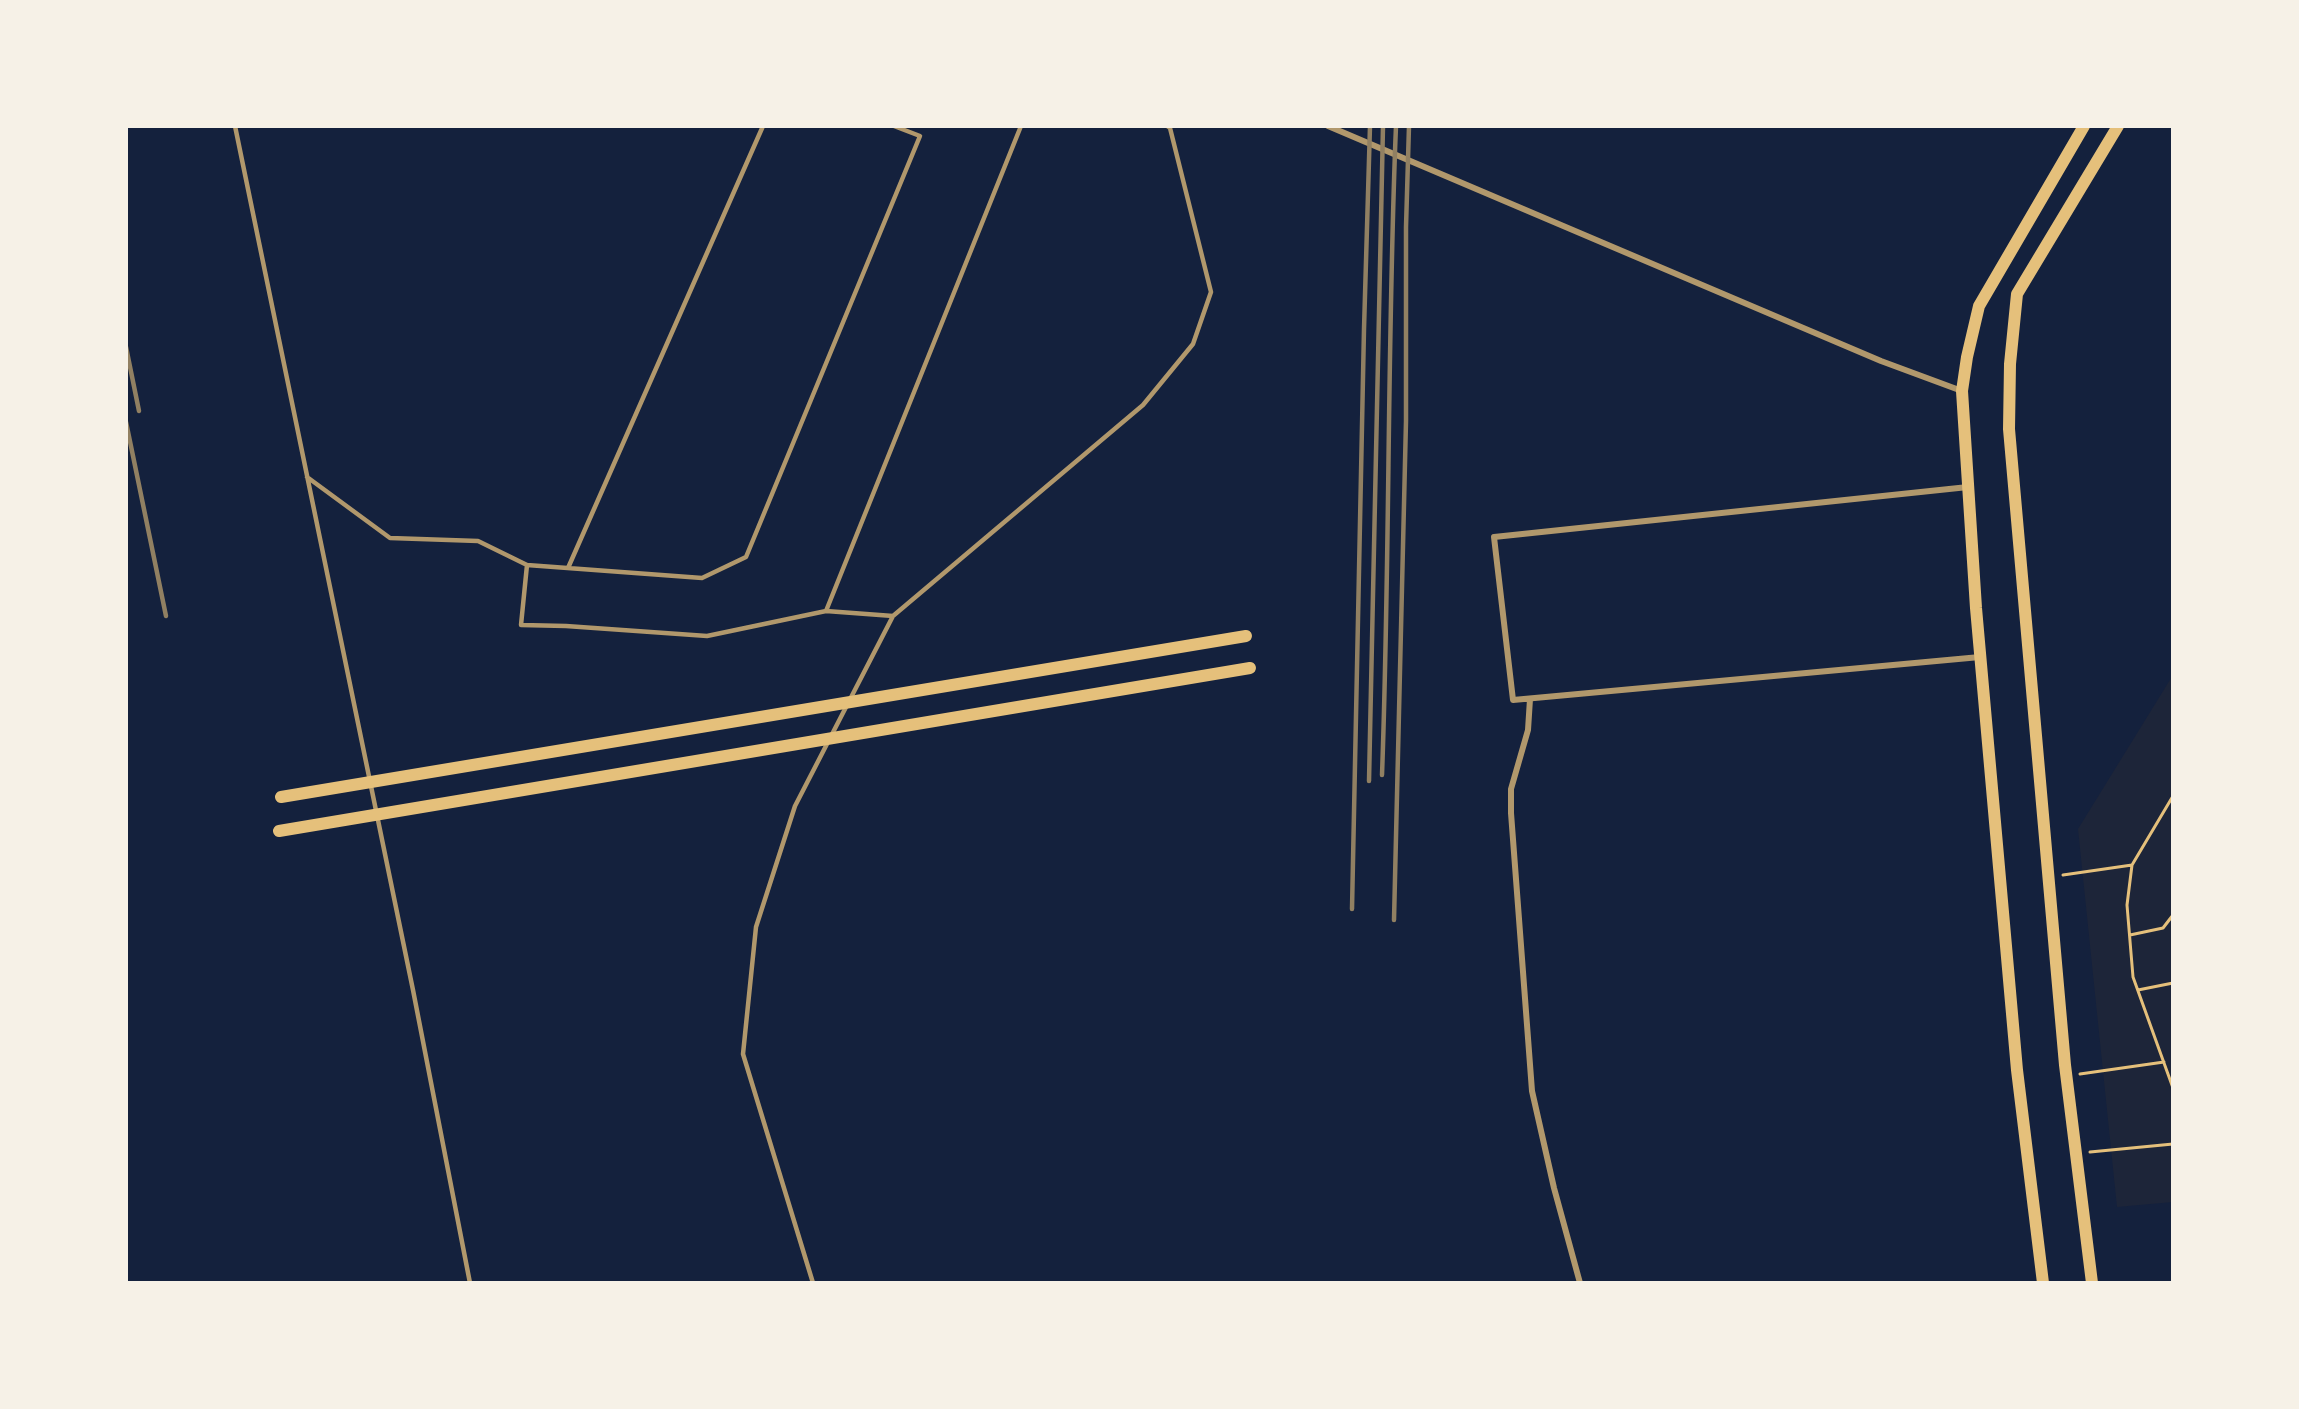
<!DOCTYPE html>
<html>
<head>
<meta charset="utf-8">
<style>
	body { margin:0 }
	#map { position:relative; width:2299px; height:1409px; overflow:hidden; background:#14213d; font-family:"Space Grotesk",sans-serif }
	canvas { display:block }
	.frame { position:absolute; inset:0; border:128px solid #f6f1e7; pointer-events:none }
</style>
</head>
<body>
<div id="map">
<canvas width="2299" height="1409"></canvas>
<div class="frame"></div>
</div>
<script>
const g = document.querySelector('canvas').getContext('2d');
g.lineJoin = 'round';
function fillPath(path, color) {
  g.fillStyle = color;
  g.fill(path, 'evenodd');
}
function trace(path, color, width, dash) {
  g.strokeStyle = color;
  g.lineWidth = width;
  g.lineCap = dash ? 'butt' : 'round';
  g.setLineDash(dash || []);
  g.stroke(path);
}
const green = new Path2D(`
	M2173,675V1202L2117,1207L2078,829Z`);
const path = new Path2D(`
	M2173,796L2132,865L2127,905L2133,977L2173,1088
	M2063,875L2132,865
	M2130,935L2163,928L2173,915
	M2138,990L2173,983
	M2080,1074L2164,1062
	M2090,1152L2173,1144`);
const service = new Path2D(`
	M235,126L413,990L470,1283
	M307,477L390,538L478,541L527,565L702,578L746,557L920,136L894,126
	M527,565L521,625L566,626L707,636L826,611L893,616
	M568,568L763,126
	M826,611L1021,126
	M813,1283L743,1054L756,927L795,806L893,616L1143,405L1193,344L1211,292L1170,128L1167,126`);
const minor = new Path2D(`
	M1328,126L1881,361L1962,391
	M1968,487L1494,537L1513,700L1980,657
	M1530,699L1528,730L1511,789V813L1532,1091L1554,1188L1580,1283`);
const secondary = new Path2D(`
	M281,797L1246,636
	M279,831L1250,668
	M2043,1283L2017,1070L1976,608L1962,391L1967,357L1979,306L2084,126
	M2092,1283L2065,1065L2009,429L2010,364L2017,294L2118,126`);
const rail = new Path2D(`
	M126,347L139,411
	M126,422L166,616
	M1382,775C1390,559 1387,342 1396,126
	M1369,781L1383,126
	M1352,909L1364,329L1370,126
	M1394,920L1406,421V227L1409,126`);
fillPath(green, '#1d2539');
trace(path, '#e5c07b', 3);
trace(service, '#b1986c', 4.5);
trace(minor, '#b1986c', 6);
trace(secondary, '#e5c07b', 12);
trace(rail, '#918062', 4.5);
</script>
</body>
</html>
